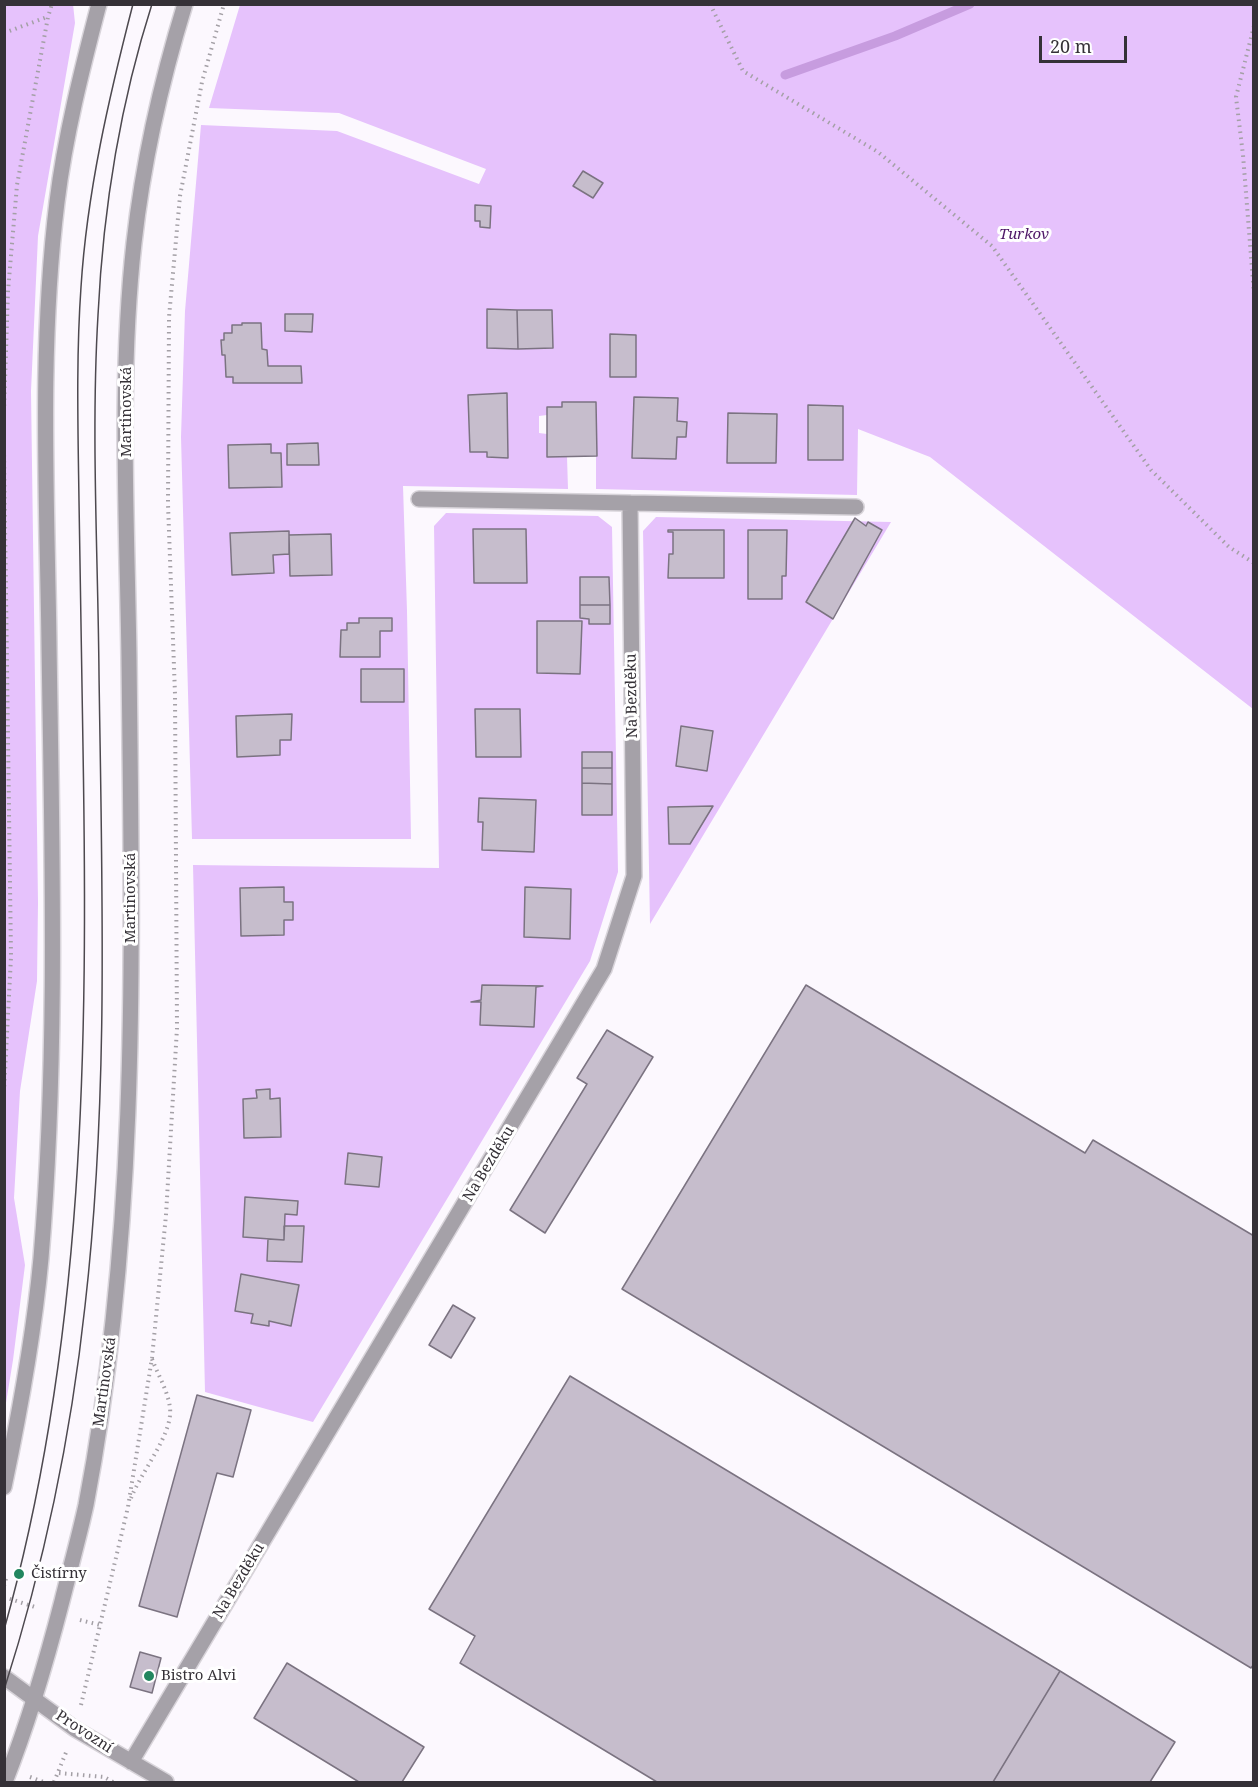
<!DOCTYPE html>
<html>
<head>
<meta charset="utf-8">
<style>
	body { margin:0 }
	#map { position:relative; width:1258px; height:1787px; overflow:hidden; background:#fcf8fe; font-family:"Noto Serif",serif }
	canvas { display:block }
	.frame { position:absolute; inset:0; border:6px solid #353137; pointer-events:none }
	.scale { position:absolute; left:1039px; top:36px; width:88px; height:27px; box-sizing:border-box; border:3px solid #353137; border-top:0; padding-left:8px; font-size:18px; line-height:21px; white-space:nowrap; color:#353137; -webkit-text-stroke:4px #fff; paint-order:stroke }
</style>
</head>
<body>
<div id="map">
<canvas width="1258" height="1787"></canvas>
<div class="frame"></div>
<div class="scale">20 m</div>
</div>
<script>
const g = document.querySelector('canvas').getContext('2d');
g.lineJoin = 'round';
function fillPath(path, color) {
  g.fillStyle = color;
  g.fill(path, 'evenodd');
}
function trace(path, color, width, dash) {
  g.strokeStyle = color;
  g.lineWidth = width;
  g.lineCap = dash ? 'butt' : 'round';
  g.setLineDash(dash || []);
  g.stroke(path);
}
function label(font, color, halo, rows, align = 'center') {
  g.font = font + ' "Noto Serif",serif';
  g.lineWidth = 6;
  g.setLineDash([]);
  g.textBaseline = 'middle';
  g.strokeStyle = halo;
  g.fillStyle = color;
  for (const [text, x, y, turn = 0] of rows) {
    g.save();
    g.translate(x, y);
    g.rotate((+turn || 0) * Math.PI / 180);
    g.textAlign = isNaN(turn) ? turn : align;
    if (halo) g.strokeText(text, 0, 0);
    g.fillText(text, 0, 0);
    g.restore();
  }
}
const green = new Path2D(`
	M73,4L75,23L38,236L31,391L38,903L37,981L20,1091L14,1198L25,1265L13,1360L5,1409L4,5Z
	M240,5H1253V709L930,457L858,429L857,495L596,489V402H562V407H547V415L539,416V433L547,434L548,457H567L568,489L403,486L407,611L411,839H192L181,437L185,311L201,125L337,131L479,184L486,169L339,113L209,108Z
	M446,513L598,516L612,527L618,872L590,961L313,1422L205,1392L193,865L439,868L434,526Z
	M656,517L891,522L650,924L643,531Z`);
const stream = new Path2D(`
	M785,75L895,36L970,4`);
const building = new Path2D(`
	M583,171L603,183L593,198L573,186Z
	M475,205L491,206L490,228L480,227V221H475Z
	M487,309L517,310L518,349L487,348Z
	M517,310H552L553,348L518,349Z
	M285,314H313L312,332L285,331Z
	M242,323H261L262,349L267,350L268,366H301L302,383H233V377H226L225,355H222L221,340H224V333H232V325H242Z
	M610,334L636,335V377H610Z
	M507,393L508,458L487,457V452H470L468,395Z
	M634,397L678,398L677,421L687,422L686,437H677L676,459L632,458Z
	M562,402H596L597,456L547,457V407H562Z
	M808,405L843,406V460H808Z
	M728,413L777,414L776,463H727Z
	M318,443L319,465H287V444Z
	M271,444V453H281L282,487L229,488L228,445Z
	M855,518L866,526L868,522L882,530L833,619L806,602Z
	M473,529H526L527,583H474Z
	M668,530H724V578H668L669,554H673V532H668Z
	M748,530H787L786,576H782V599H748Z
	M289,531V554L273,555L274,573L232,575L230,533Z
	M331,534L332,575L290,576L289,535Z
	M580,577H609L610,605H580Z
	M580,605H610V624H589V619L580,618Z
	M359,618H392V631H380V657H340L341,630H347V623H359Z
	M537,621H582L580,674L537,673Z
	M361,669H404V702H361Z
	M475,709H520L521,757H476Z
	M292,714L291,740H280V755L237,757L236,716Z
	M681,726L713,731L707,771L676,766Z
	M582,752H612V768H582Z
	M582,768H612V784L582,783Z
	M582,783L612,784V815H582Z
	M479,798L536,800L534,852L482,850L483,822H478Z
	M713,806L690,844H669L668,807Z
	M284,887V902H293V920H284V935L241,936L240,888Z
	M525,887L571,889L570,939L524,937Z
	M482,985L543,986L536,987L534,1027L480,1025L481,1002H471L481,1000Z
	M806,985L1085,1153L1093,1140L1254,1236V1664L1251,1668L622,1289Z
	M607,1030L653,1057L545,1233L510,1210L587,1084L577,1078Z
	M270,1089V1099L280,1098L281,1137L244,1138L243,1099L257,1098L256,1090Z
	M348,1153L382,1157L379,1187L345,1184Z
	M245,1197L298,1201L297,1215L285,1214L284,1240L243,1237Z
	M284,1226H304L302,1262L267,1261L268,1239L284,1240Z
	M241,1274L299,1285L291,1326L269,1321V1326L251,1323L253,1314L235,1311Z
	M453,1305L475,1318L451,1358L429,1345Z
	M570,1376L1060,1671L993,1782H657L460,1663L475,1636L429,1609Z
	M197,1395L251,1410L233,1477L217,1473L177,1617L139,1606Z
	M140,1652L161,1658L152,1693L130,1687Z
	M287,1663L424,1747L402,1782H359L254,1718Z
	M1060,1671L1175,1742L1150,1782H993Z`);
const path = new Path2D(`
	M710,4L743,71L878,152L992,246L1151,470L1229,547L1254,563
	M1254,26L1236,97L1243,155L1254,294
	M4,33L47,17
	M4,412L8,291L17,185L48,17L52,4
	M4,449L11,957L4,1091
	M131,1498C141,1472 173,1434 170,1408C168,1391 158,1375 152,1359
	M4,1586L7,1575
	M4,1597L38,1608
	M80,1620L100,1625
	M81,1705L128,1507L152,1358L166,1215L177,1028L175,694L168,504L169,317L180,196L202,82L224,4
	M59,1773L104,1777L113,1782
	M30,1777L44,1782
	M54,1782L67,1750`);
const minor = new Path2D(`
	M630,503L856,507
	M4,1677L75,1729L166,1782
	M131,1762L604,969L634,876L630,503L419,499`);
const tertiary = new Path2D(`
	M4,1487C20,1411 34,1335 41,1258C58,1054 52,848 49,644C47,497 39,348 57,202C65,136 82,69 99,4
	M5,1782C28,1724 46,1663 62,1601C70,1569 79,1537 86,1505C140,1223 132,943 129,658C127,522 119,377 134,243C143,162 161,82 185,4`);
const tram = new Path2D(`
	M4,1630C85,1343 88,1044 83,748C82,666 80,583 79,501C78,430 76,358 81,287C87,192 109,97 133,4
	M4,1690C44,1565 71,1436 85,1306C109,1097 102,885 99,674C98,555 91,434 98,315C103,211 120,104 152,4`);
const markers = [
	[19,1574,6,"#22865f"],
	[149,1676,6,"#22865f"]
];
const parkNames = [
	["Turkov",1024,235]
];
const streetNames = [
	["Martinovská",127,412,-90],
	["Na Bezděku",632,696,-91],
	["Martinovská",131,898,-90],
	["Na Bezděku",489,1164,-59],
	["Martinovská",105,1382,-82],
	["Na Bezděku",239,1581,-59],
	["Provozní",84,1732,33]
];
const poiNames = [
	["Čistírny",31,1574],
	["Bistro Alvi",161,1676]
];
fillPath(green, '#e6c2fc');
trace(stream, '#c79cdf', 9);
fillPath(building, '#c6bdcc');
trace(building, '#7b7381', 1.5);
trace(minor, '#d8d4da', 18);
trace(tertiary, '#d8d4da', 18);
trace(path, '#a4a0a6', 4, [1.5, 4.5]);
trace(minor, '#a5a1a8', 15);
trace(tertiary, '#a5a1a8', 15);
trace(tram, '#4d494f', 1.5);
for (const [x, y, r, color] of markers) {
  const dot = new Path2D();
  dot.arc(x, y, r, 0, 2 * Math.PI);
  g.fillStyle = color;
  g.fill(dot);
  trace(dot, '#fff', 2);
}
label('italic 15px', '#4e1767', '#fff', parkNames);
label('15px', '#353137', '#fff', streetNames);
label('15px', '#353137', '#fff', poiNames, 'left');
</script>
</body>
</html>
